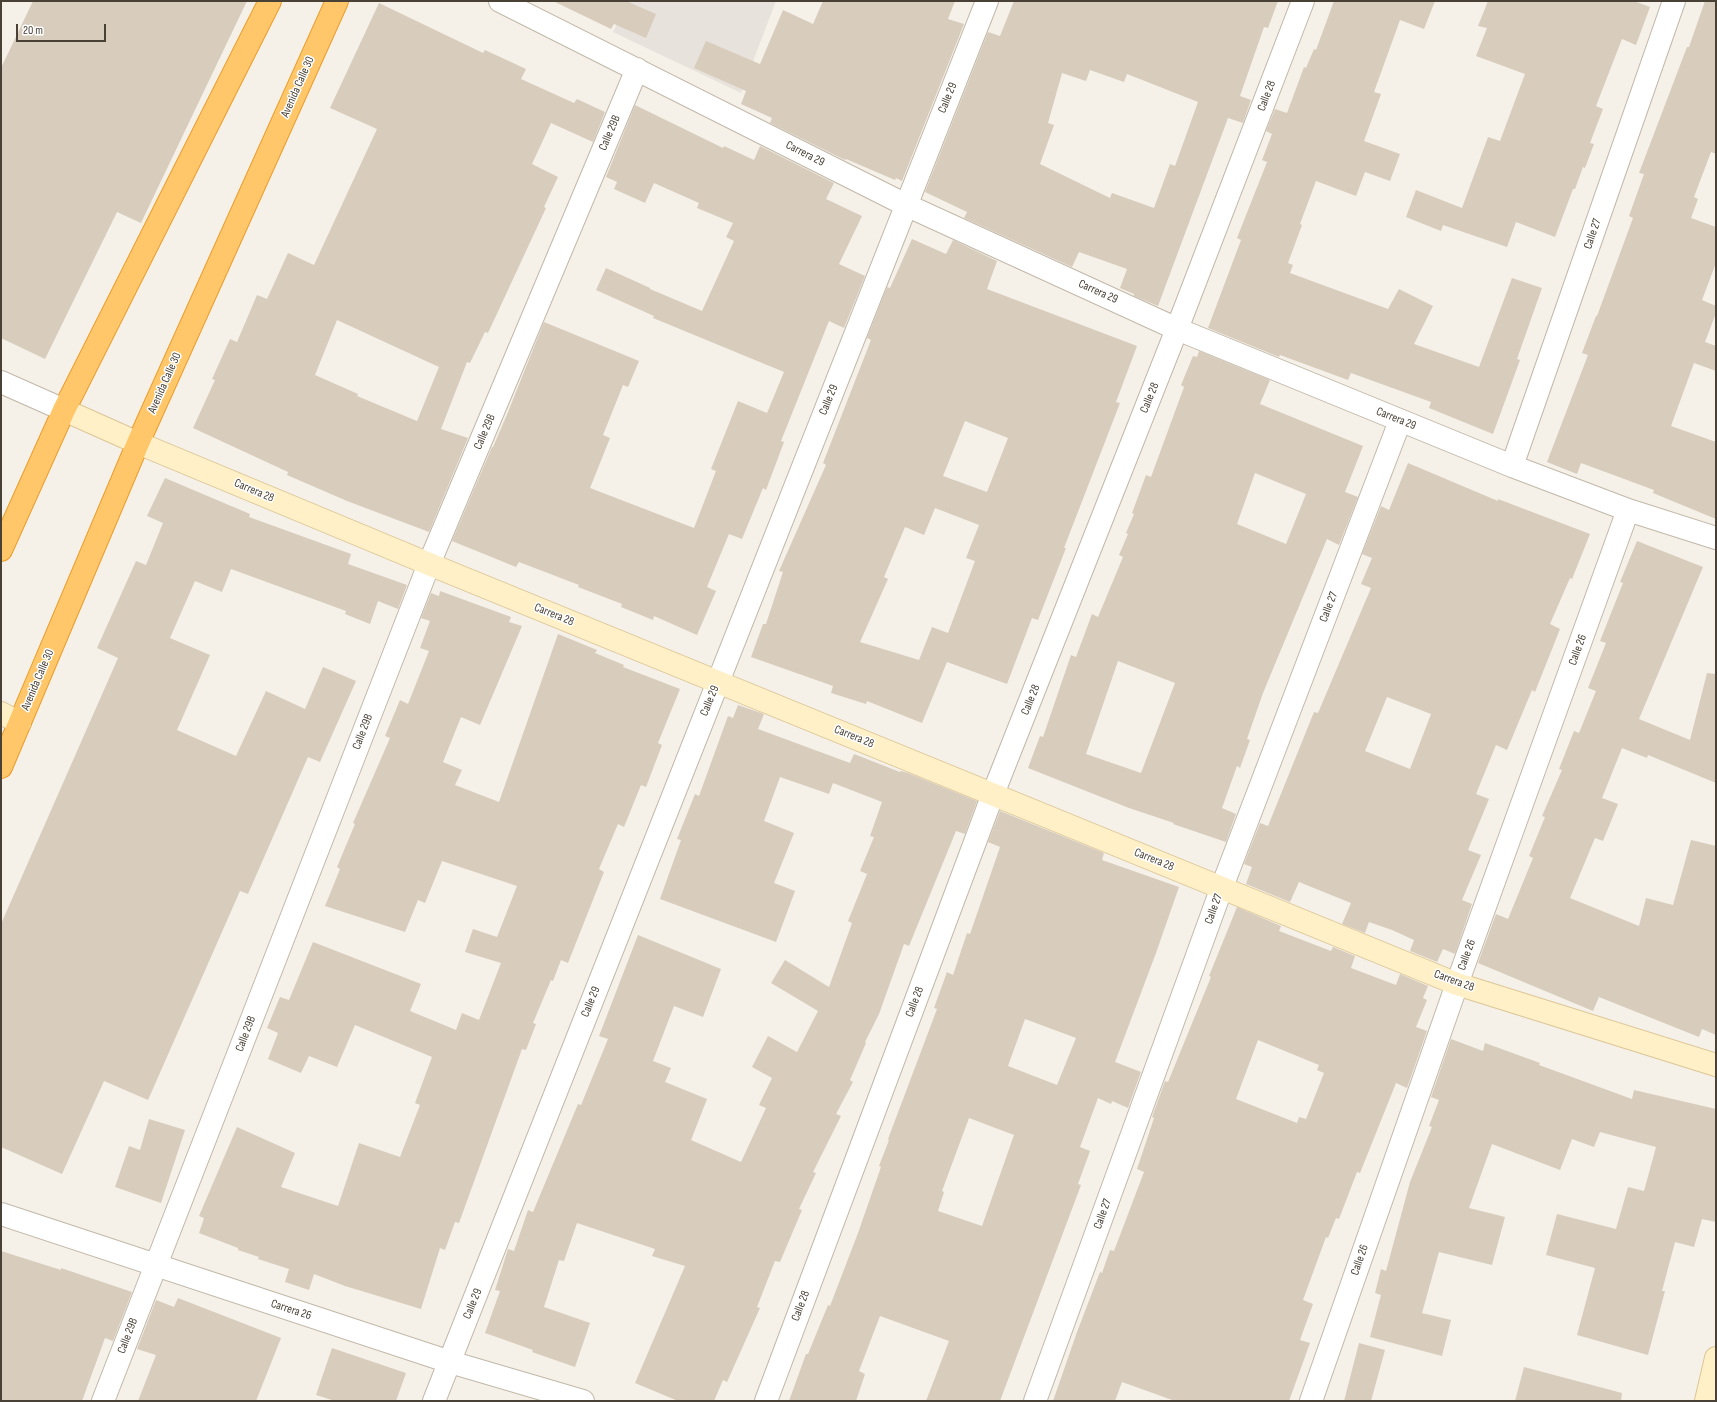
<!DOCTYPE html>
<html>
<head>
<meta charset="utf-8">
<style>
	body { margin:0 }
	#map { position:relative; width:1717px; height:1402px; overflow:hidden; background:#f5f1e8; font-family:"Sofia Sans Condensed",sans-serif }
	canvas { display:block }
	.frame { position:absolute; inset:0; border:2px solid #494136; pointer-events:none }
	.scale { position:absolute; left:16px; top:24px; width:90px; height:18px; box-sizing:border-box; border:2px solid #494136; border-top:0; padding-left:5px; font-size:12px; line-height:14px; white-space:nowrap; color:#494136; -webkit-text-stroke:3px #fff; paint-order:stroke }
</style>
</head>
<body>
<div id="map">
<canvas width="1717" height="1402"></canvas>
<div class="frame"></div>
<div class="scale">20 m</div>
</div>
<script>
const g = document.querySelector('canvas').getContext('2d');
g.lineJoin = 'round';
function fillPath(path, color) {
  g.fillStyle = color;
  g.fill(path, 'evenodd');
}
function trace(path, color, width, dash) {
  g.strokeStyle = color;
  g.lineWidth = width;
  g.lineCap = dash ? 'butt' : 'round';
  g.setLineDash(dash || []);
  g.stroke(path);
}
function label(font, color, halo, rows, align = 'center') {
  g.font = font + ' "Sofia Sans Condensed",sans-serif';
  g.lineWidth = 3;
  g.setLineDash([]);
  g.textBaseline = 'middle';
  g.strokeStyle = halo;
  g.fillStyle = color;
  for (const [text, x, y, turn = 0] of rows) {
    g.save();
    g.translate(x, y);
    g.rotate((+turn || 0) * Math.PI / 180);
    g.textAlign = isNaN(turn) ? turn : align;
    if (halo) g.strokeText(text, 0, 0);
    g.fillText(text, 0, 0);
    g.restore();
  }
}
const industrial = new Path2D(`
	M628,1H776L741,93L613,32Z`);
const building = new Path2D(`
	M33,1H247L141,223L117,212L45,359L1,338V68Z
	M553,1H626L656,14L646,38L614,24L611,29Z
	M823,1H955L948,19L964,24L902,181L896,178L895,180L846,159L845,160L770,123L772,118L741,104L746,91L694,68L706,41L760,64L783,10L813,24Z
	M1014,1H1278L1268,28L1264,27L1240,96L1251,100L1243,123L1228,118L1158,306L1134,296V294L1120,288L1127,269L1079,252L1072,267L964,218L967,212L925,192L988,32L1000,36ZM1090,70L1124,82L1127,74L1198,102L1175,166L1170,164L1154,208L1112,193L1110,198L1040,164L1054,125L1048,123L1062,73L1086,81Z
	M1334,1H1435L1424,29L1400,20L1374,92L1381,94L1364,141L1400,154L1390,181L1365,172L1356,196L1316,181L1300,224L1302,225L1288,263L1293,265L1290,273L1388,309L1399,289L1433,306L1414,344L1479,367L1512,278L1542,288L1517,359L1520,360L1493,434L1429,408L1431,402L1351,373L1348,380L1280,355L1279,357L1208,328L1241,240L1237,238L1267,162L1262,160L1272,134L1266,131L1275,109L1287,113L1304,67L1306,68L1314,49L1316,50Z
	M1488,1H1634L1650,7L1636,45L1622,39L1596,106L1603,109L1590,143L1594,144L1585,168L1583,167L1575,189H1573L1555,237L1516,222L1507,247L1443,225L1441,231L1406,217L1416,190L1462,208L1488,137L1500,141L1525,74L1476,56L1487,28L1478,26Z
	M1705,1H1716V154L1711,152L1694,197L1698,199L1691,218L1716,227V263L1702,300L1716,306V313L1705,342L1716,346V371L1694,363L1671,426L1716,442V519L1653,493L1654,490L1581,463L1577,474L1547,462L1588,355L1582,353L1596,316H1597L1633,218L1629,216L1644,174L1639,173L1687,47H1689Z
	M379,3L483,53L485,50L526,69L521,79L574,103L577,99L605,112L593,142L551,123L532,164L558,177L544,207L546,208L488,333L485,332L470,363L467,362L441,429L468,438L429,532L347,501L287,475L288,472L193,428L215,380L212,379L230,339L237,342L257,295L267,299L288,253L314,265L377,129L330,108ZM337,320L439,367L417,421L357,396L358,394L315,375Z
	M635,105L723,148L724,146L754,160L760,146L834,183L826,199L862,216L839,264L865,276L844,328L829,321L781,441L784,442L766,490L763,488L742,539L729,534L707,587L716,591L697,635L654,616L653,620L621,607L622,604L578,587L579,585L519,562L516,567L452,541L492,447H493L508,412L544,322L639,361L628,387L623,385L603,435L610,438L590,488L694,528L716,471L711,469L738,401L767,413L784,372L653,318L654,316L596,290L606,268L650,288V289L702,311L734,241L726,237L733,223L697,208L699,203L654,183L645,203L614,189L617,182L606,177Z
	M912,239L946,254L953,240L997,261L987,289L1137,346L1116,402L1120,403L1064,548H1066L1038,620L1032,618L1007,684L947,662L922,723L867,701L866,704L831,693L833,686L751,657L763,624H766L783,572L779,571L826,465L823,463L871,340L867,338L887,287L890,288ZM965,421L1008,438L987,492L943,476ZM935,508L979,525L966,558L975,561L948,633L932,627L919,660L860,642L888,579L884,577L905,527L924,535Z
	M1199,351L1270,380L1260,404L1363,446L1345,492L1358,497L1339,545L1327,539L1263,693L1247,739L1250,740L1240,768L1237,766L1222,808L1236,814L1226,842L1173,824L1174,823L1129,808L1028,768L1040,736L1043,737L1071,655L1076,657L1092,614L1098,617L1123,557L1119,555L1128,534L1126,533L1134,514L1132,513L1146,475L1151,477L1184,387L1181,385L1193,356L1197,357ZM1255,473L1306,494L1286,544L1237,524ZM1118,661L1175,683L1141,773L1086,754Z
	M1408,463L1498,501V499L1590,534L1572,579L1570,578L1550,624L1560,629L1535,692L1532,690L1507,750L1496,745L1476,794L1489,799L1468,850L1481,855L1462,900L1472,904L1455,954L1443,949L1437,962L1410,951L1414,940L1392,930L1369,922L1365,933L1342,924L1351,903L1299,882L1290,902L1246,884L1252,867L1244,864L1260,823L1268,826L1314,712L1318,713L1371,588L1361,584L1372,558L1362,554L1381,506L1389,510ZM1387,697L1431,714L1410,769L1365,751Z
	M165,478L250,514L249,517L351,554L348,564L407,585L398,609L378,601L370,624L345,614L346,611L231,569L222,592L195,581L170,638L210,655L177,730L236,756L266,691L305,709L323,667L356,681L320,762L308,757L248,894L240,891L148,1100L104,1081L62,1174L1,1147V924L118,658L97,648L136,561L146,565L163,523L147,516Z
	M1637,541L1703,567L1639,719L1690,740L1707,673L1716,674V783L1648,755L1647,758L1622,748L1602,798L1618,804L1603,841L1595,838L1570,898L1639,926L1646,898L1673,905L1691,840L1716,846V1035L1702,1029L1699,1037L1599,997L1593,1011L1478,963L1496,914L1508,919L1533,858L1529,856L1545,817L1542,816L1562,770L1559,769L1574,731L1579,733L1596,691L1588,688L1606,643L1600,641L1623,583L1620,582Z
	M440,591L511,617L509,622L522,626L480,725L461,717L443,762L462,770L455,785L499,802L558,634L597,650L595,653L624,665L623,667L680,689L658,743L662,745L646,787L641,785L624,827L618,824L599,869L604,872L568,963L561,960L553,981L551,980L533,1023L536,1024L526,1050L522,1049L459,1223L455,1222L445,1250L440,1248L421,1309L345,1286L314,1274L309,1290L285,1282L289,1269L258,1259L259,1257L238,1250V1248L199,1233L204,1218L199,1216L237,1127L295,1153L281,1187L338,1206L359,1143L400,1157L420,1105L415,1103L432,1057L355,1025L337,1067L309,1056L301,1073L268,1059L278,1033L267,1028L280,997L289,1000L313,942L421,984L410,1011L456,1030L462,1013L479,1020L501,963L465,952L473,929L497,937L517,886L442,861L425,903L418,900L405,932L325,906L340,869L337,867L355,824L353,823L390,738L385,736L400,700L408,704L429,651L420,648L430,621L421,618L431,593L439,596Z
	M738,705L764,714L758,729L850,763L854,754L900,772L901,771L908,773L977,801L965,834L956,831L909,946L904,944L879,1014L865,1042L866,1043L850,1080L853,1082L836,1114L841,1116L813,1172L816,1173L799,1209L802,1210L780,1262L775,1261L757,1307L760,1308L727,1382L723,1380L714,1401H678L635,1383L685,1266L652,1256L655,1249L577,1223L564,1261L559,1260L544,1307L590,1323L575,1367L532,1352L533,1350L485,1333L500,1291L495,1290L508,1249L514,1251L528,1210L533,1212L578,1104L581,1105L608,1039L599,1036L638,935L721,969L703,1017L674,1006L653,1061L671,1068L665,1082L707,1099L691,1140L741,1162L766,1108L759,1105L772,1078L752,1067L768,1036L797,1052L818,1011L771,983L785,960L829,987L852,923L848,921L867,874L860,871L874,837L870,836L882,802L833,783L829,794L780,777L764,821L794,833L774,883L795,891L776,942L660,899L681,840L677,839L695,794L699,796L728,716L733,718Z
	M1000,811L1104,853L1102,860L1179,887L1156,953L1115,1062L1141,1072L1128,1108L1112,1101L1111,1104L1098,1098L1080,1147L1090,1151L1078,1184L1081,1185L1000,1401H926L949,1341L880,1316L859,1371L865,1374L856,1401H789L806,1354H808L828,1305L830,1306L858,1233L881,1167L879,1166L889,1140L888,1139L937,1009L934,1008L947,972L953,975L967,933L970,934L1000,847L988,842ZM1025,1019L1076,1038L1057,1085L1008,1066ZM969,1118L1014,1135L982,1226L938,1211L944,1192L942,1191Z
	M1237,907L1281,926L1279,931L1331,951L1333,947L1355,956L1351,968L1396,985L1400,974L1428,986L1423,998L1427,1000L1416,1027L1427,1031L1407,1088L1396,1083L1360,1173L1357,1172L1339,1219L1336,1218L1328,1238L1326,1237L1303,1300L1313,1304L1300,1340L1310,1343L1289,1401H1175L1122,1382L1115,1401H1053L1077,1332L1100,1272L1102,1273L1110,1250L1114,1251L1144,1172L1137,1169L1154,1118L1152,1117L1165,1081L1168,1082L1211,977L1209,976ZM1258,1040L1319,1065L1317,1070L1324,1073L1306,1119L1299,1117L1297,1123L1236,1099Z
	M1451,1039L1483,1051L1485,1043L1540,1063L1539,1065L1632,1099L1634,1090L1716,1109V1222L1702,1219L1694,1247L1675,1242L1662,1291H1665L1648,1355L1577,1335L1595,1268L1546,1255L1557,1214L1616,1229L1628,1187L1644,1191L1656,1147L1600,1132L1594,1147L1572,1139L1560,1170L1492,1144L1469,1208L1505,1217L1492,1265L1439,1252L1422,1313L1451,1320L1442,1356L1370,1337L1381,1295L1375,1293L1381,1269L1386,1271L1410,1182L1432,1127L1429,1126L1439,1100L1431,1097Z
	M149,1119L185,1130L161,1203L115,1187L129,1146L140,1150Z
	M1,1251L61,1270V1268L132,1292L113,1341L105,1338L82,1401H1Z
	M178,1298L281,1338L256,1401H138L156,1355L137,1349L156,1300L174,1307Z
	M1359,1343L1385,1350L1371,1401H1344Z
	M332,1348L406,1373L396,1401H335L316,1395Z
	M1524,1367L1622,1393L1621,1401H1515Z`);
const street = new Path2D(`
	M500,1L906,205L1177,329L1512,466L1628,510L1716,538
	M1,382L64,410
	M1512,466L1674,1
	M1,1214L450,1362L583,1401
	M103,1401L429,564L637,69
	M434,1401L987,1
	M766,1401L993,794L1177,329L1303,1
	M1035,1401L1222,887L1400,421
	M1311,1401L1457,984L1628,510`);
const secondary = new Path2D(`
	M64,410L138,443L429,564L1457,984L1716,1065
	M1,713L20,723
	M1706,1401L1716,1358`);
const highway = new Path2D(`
	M1,550L64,410L270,1
	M1,767L138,443L337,1`);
const streetNames = [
	["Avenida Calle 30",298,87,-66],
	["Calle 28",1267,96,-69],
	["Calle 29",948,98,-68],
	["Calle 29B",610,133,-67],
	["Carrera 29",805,154,27],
	["Calle 27",1593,234,-71],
	["Carrera 29",1098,292,24],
	["Avenida Calle 30",165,383,-66],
	["Calle 28",1150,398,-68],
	["Calle 29",829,400,-68],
	["Carrera 29",1396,419,22],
	["Calle 29B",485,432,-67],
	["Carrera 28",254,491,23],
	["Calle 27",1329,607,-69],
	["Carrera 28",554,615,22],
	["Calle 26",1578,650,-70],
	["Avenida Calle 30",38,680,-67],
	["Calle 28",1031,700,-68],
	["Calle 29",710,701,-68],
	["Calle 29B",363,732,-69],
	["Carrera 28",854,737,22],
	["Carrera 28",1154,860,22],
	["Calle 27",1214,909,-70],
	["Calle 26",1467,955,-70],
	["Carrera 28",1454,981,20],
	["Calle 29",591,1002,-68],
	["Calle 28",915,1002,-69],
	["Calle 29B",246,1034,-69],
	["Calle 27",1103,1214,-70],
	["Calle 26",1360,1260,-71],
	["Calle 29",473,1304,-68],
	["Calle 28",801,1306,-69],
	["Carrera 26",291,1310,18],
	["Calle 29B",128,1336,-69]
];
fillPath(industrial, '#e8e2dc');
fillPath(building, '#d8ccbc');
trace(street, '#c2b8a9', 24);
trace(secondary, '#dcc696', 24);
trace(highway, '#eb9d2c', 24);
trace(street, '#fff', 22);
trace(secondary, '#fff0c8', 22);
trace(highway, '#ffc769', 22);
label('12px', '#494136', '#fff', streetNames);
</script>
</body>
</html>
